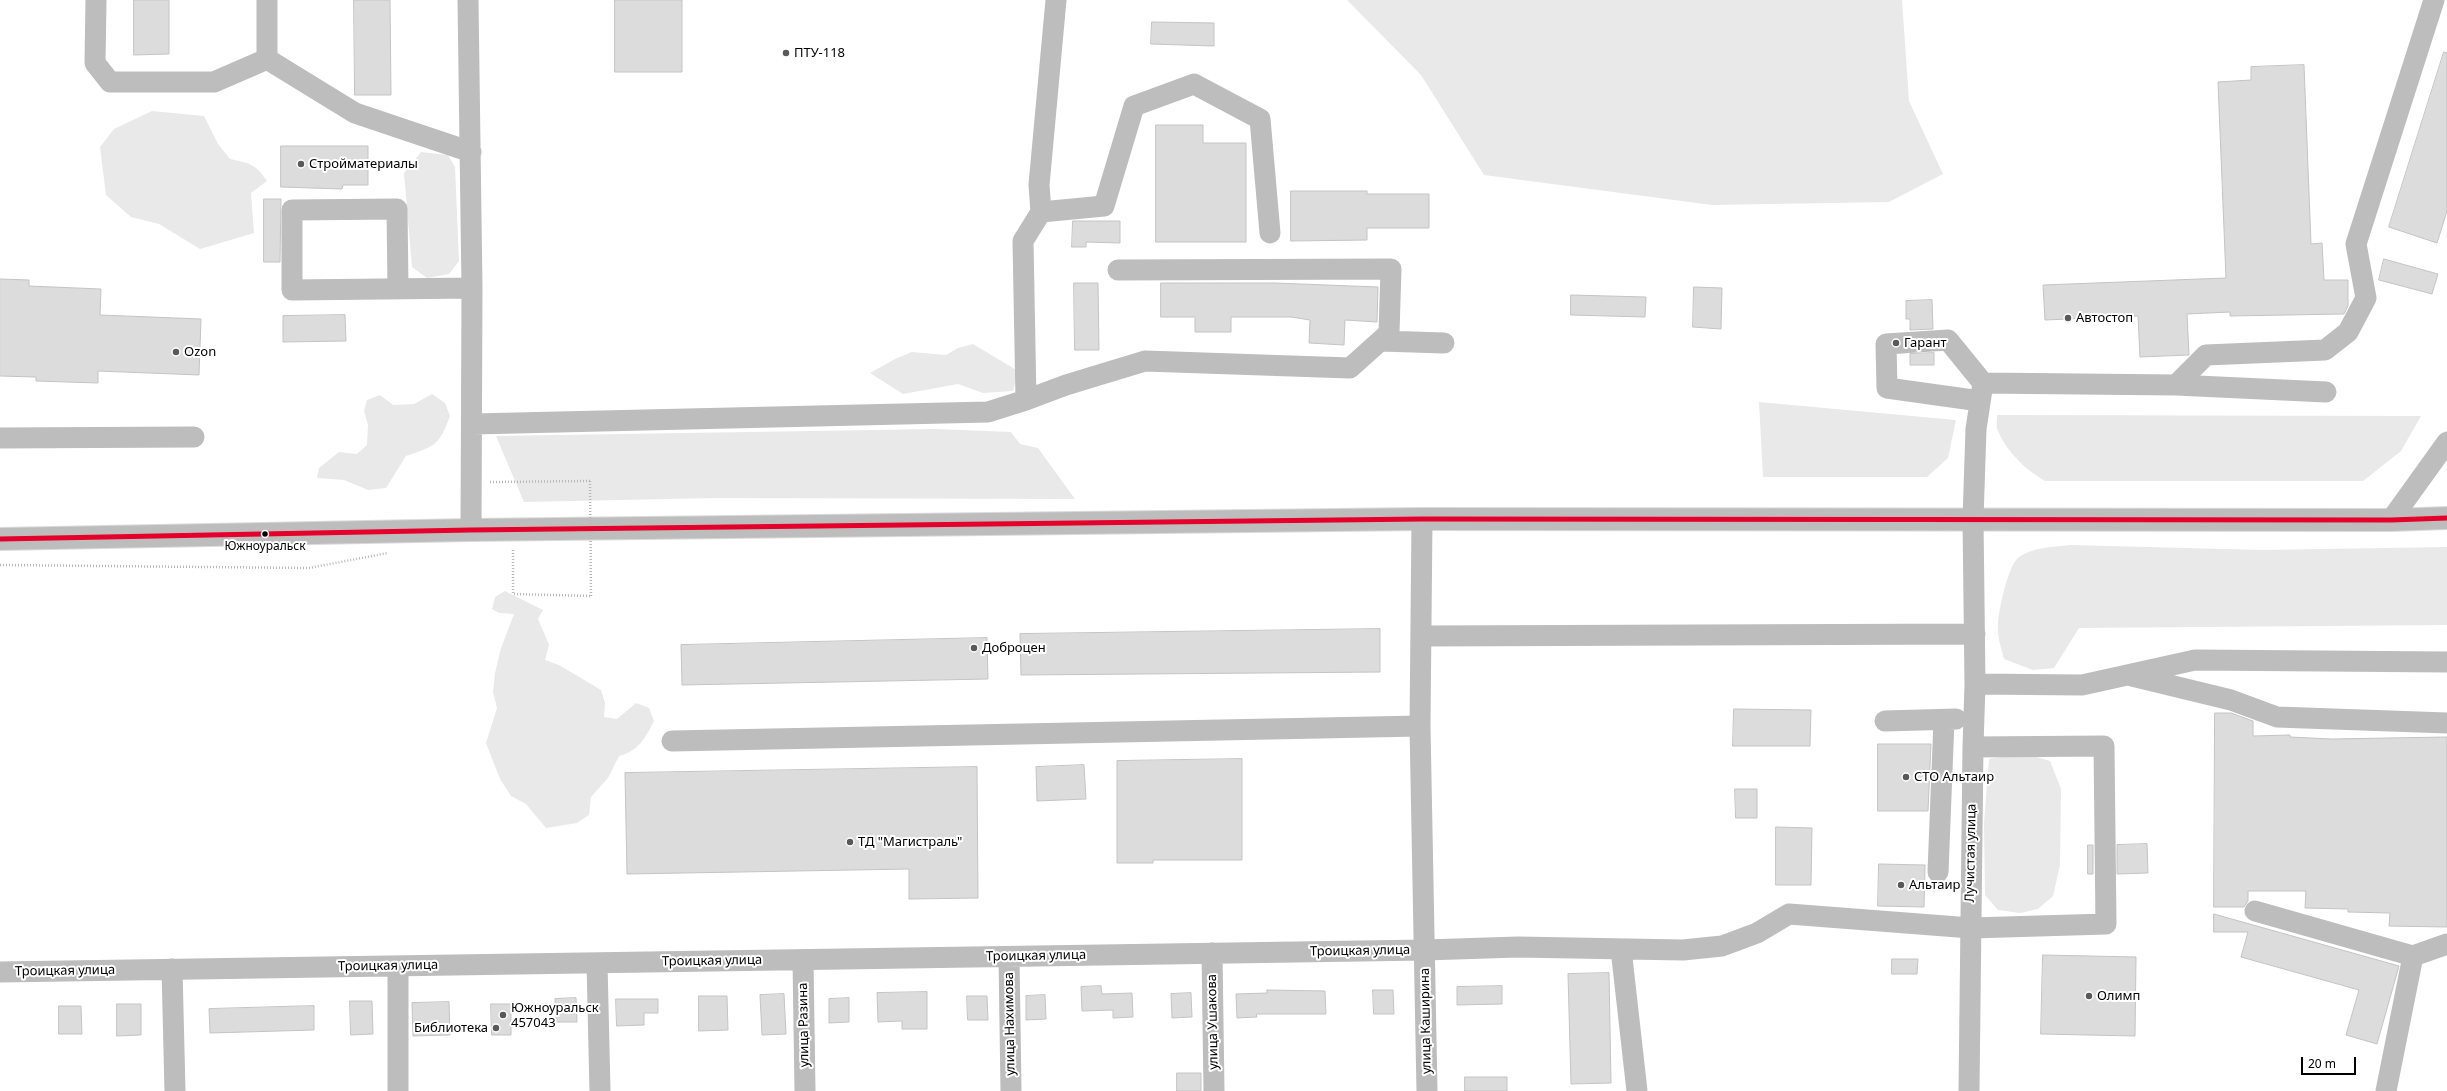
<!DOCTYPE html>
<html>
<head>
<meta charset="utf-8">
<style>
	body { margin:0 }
	#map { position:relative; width:2447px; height:1091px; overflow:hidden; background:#fff; font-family:"Noto Sans",sans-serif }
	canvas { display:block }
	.scale { position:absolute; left:2301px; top:1057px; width:55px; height:18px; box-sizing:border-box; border:2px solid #000; border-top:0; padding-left:5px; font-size:12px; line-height:14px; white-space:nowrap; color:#000; -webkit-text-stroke:3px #fff; paint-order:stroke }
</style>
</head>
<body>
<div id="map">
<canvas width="2447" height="1091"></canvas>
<div class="scale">20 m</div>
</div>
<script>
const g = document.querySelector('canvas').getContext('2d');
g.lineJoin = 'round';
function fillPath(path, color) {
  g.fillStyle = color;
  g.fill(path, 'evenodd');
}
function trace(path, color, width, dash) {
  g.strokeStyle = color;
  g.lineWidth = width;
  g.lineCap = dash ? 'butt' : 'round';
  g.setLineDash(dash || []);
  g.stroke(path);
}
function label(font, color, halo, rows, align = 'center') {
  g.font = font + ' "Noto Sans",sans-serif';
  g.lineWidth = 4;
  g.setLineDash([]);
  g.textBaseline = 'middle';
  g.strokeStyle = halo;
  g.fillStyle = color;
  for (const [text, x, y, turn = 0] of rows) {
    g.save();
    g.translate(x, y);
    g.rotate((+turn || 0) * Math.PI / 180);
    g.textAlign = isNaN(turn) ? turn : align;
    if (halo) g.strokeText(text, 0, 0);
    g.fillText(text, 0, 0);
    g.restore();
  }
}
const green = new Path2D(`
	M1347,0H1902L1909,101L1943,174L1889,202L1712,205L1484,175L1421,75Z
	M152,111L204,116L218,144L230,159C249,163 256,164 267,181L251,193L254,233L200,249L159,224L131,217L106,195L100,147L114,129Z
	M421,152L448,155L455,167L459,261L449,274L427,278L412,267L404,173Z
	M973,344L1018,371L1013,391L983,393L958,384L903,394L870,373L895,359L912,352L946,355L958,348Z
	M432,394L445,403L450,416C439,446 435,446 406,456L386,488L368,490L344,480L317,478L319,468L339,452L357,454L367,445L368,425L364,411L367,400L380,395L393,405L414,404Z
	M1759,402L1956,420L1948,458L1927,477H1763Z
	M1997,415L2421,416L2401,451L2363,481H2045C2026,470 2007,452 1998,431C1996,427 1997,420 1997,415Z
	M936,429L1011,432L1020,444L1038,448L1075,499L715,498L524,502L496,436Z
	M2070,545L2263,550L2447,547V625L2079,628L2054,668L2033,670L2004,659C2001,647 1997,636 1998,623C1999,609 2008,565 2019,557C2033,547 2054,547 2070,545Z
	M505,591L543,610L538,619L549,645L545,660L559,665L601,690L605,703L604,717L617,719L636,703L649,708L654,721C645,739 638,751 619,756L608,778L591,797L589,815L577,823L546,828L526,804L511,796L500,779L486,743L497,708L493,692L495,673L501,648L514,614L499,613L492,609L495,597Z
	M2024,753L2050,761L2061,789L2060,865L2053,896L2038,909L2020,913L1998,910L1985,895L1984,823L1989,759Z`);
const building = new Path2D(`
	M134,0H169V54L134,55Z
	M354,0H390L391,95H355Z
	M615,0H682V72H615Z
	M1152,22L1214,23V46L1151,44Z
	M2444,52L2447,53V211L2437,243L2389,227Z
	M2304,65L2311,244L2322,243L2324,280H2348V306L2344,314L2230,316V312L2187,314L2189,355L2140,357L2138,316L2045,320L2043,285L2226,278L2218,82L2251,80V67Z
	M1156,125H1203V143H1246V242H1156Z
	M281,146H368V185H343L342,189L281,187Z
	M1291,191H1367V194H1429V228H1367V240L1291,241Z
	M264,199H281L280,262H264Z
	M1073,221H1120V243L1086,242V247H1072Z
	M2384,259L2438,274L2432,294L2379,280Z
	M0,279L29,280V286L101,289L100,315L201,319L199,375L98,371V383L36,381V377L0,376Z
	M1074,283H1098L1099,350H1075Z
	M1161,283H1275L1378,287L1377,322L1345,320L1344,345L1309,343L1310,320L1291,317H1231V332H1195V317H1161Z
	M1694,287L1722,288L1721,329L1693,327Z
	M1571,295L1646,297L1645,317L1571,315Z
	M1932,300L1933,329L1910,330V319H1906V301Z
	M345,315L346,341L283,342V316Z
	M1934,353V365H1910V354Z
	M1380,629V672L1021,675L1020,634Z
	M987,638L988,679L682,685L681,645Z
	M1734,709L1811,710L1810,746H1733Z
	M2215,713H2231L2253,721V736L2290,735V737L2332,739L2447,737V927L2389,926L2390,913L2348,912V909L2305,908L2306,891H2248V901L2244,907H2214Z
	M1878,744H1931L1928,811H1878Z
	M1242,759V860H1153V863H1117V761Z
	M1084,765L1086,799L1037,801L1036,767Z
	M977,767L978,898L909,899V869L627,874L625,773Z
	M1735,789H1757V818H1736Z
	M1776,827L1812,828L1811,885H1776Z
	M2147,844L2148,873L2117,874V845Z
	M2088,845H2093V874H2088Z
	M1879,864L1925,865L1924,907L1878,906Z
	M2214,914L2399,966L2377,1044L2346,1035L2359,990L2241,957L2248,932H2214Z
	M2043,955L2136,957L2135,1036L2041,1034Z
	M1892,959H1918L1917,974H1892Z
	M1609,973L1611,1083L1571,1084L1568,974Z
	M1101,986L1102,994L1132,993L1133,1017L1113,1018V1010L1082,1011L1081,987Z
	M1502,986V1004L1457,1005V987Z
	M1267,990L1325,991L1326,1014H1256L1257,1017L1237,1018L1236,994L1267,993Z
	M1373,990H1393L1394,1014H1374Z
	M927,992V1029H902V1021L878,1022L877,993Z
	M1191,993L1192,1017L1172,1018L1171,994Z
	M784,994L786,1034L762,1035L760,995Z
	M1045,995L1046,1019L1026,1020V996Z
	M699,996H727L728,1030L699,1031Z
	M967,996H987L988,1020H968Z
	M576,998L577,1022H556L555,999Z
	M849,998V1022L829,1023V999Z
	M616,999H658V1013H644V1025L617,1026Z
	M350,1001H372L373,1034L351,1035Z
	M449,1002L450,1035L413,1036L412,1003Z
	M117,1004H141V1035L117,1036Z
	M491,1004H511V1035H492Z
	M59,1006H81L82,1034H59Z
	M314,1006V1030L210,1033L209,1009Z
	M1177,1073H1201V1091H1177Z
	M1465,1077H1507V1091H1465Z`);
const path = new Path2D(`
	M490,482L590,481
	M513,550V594L591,596
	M0,565L309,568L388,553`);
const minor = new Path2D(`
	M96,0L95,63L110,82H214L267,59
	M267,0V59L355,113L471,152
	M468,0L472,288L471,530
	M1041,212L1104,206L1134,106L1194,84L1260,119L1270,233
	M398,289L397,209L292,210V290L472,288
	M1381,341L1444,343
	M2176,385L2206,355L2325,350L2348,332L2366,298L2356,244L2434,0
	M1026,400L1066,385L1145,361L1350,368L1389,333L1391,269L1118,270
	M1980,401L1887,388L1886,344L1948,340L1983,383
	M473,424L988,412L1026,400L1023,241L1041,212L1039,185L1056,0
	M0,438L194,437
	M1422,519L1420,726L1427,1091
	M2391,520L2447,442
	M1421,636L1975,634
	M2132,676L2231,700L2277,717L2447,723
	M1975,684L2082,685L2195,660L2447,662
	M1885,721L1956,719
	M672,741L1420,726
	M1938,872L1944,720
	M2255,911L2413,956L2386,1091
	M1621,949L1637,1091
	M1212,953L1214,1091
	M2413,956L2447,944
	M1009,957L1011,1091
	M803,960L805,1091
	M597,963L600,1091
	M398,966V1091
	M172,969L175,1091
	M0,972L1425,950L1518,947L1683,950L1722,946L1757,933L1789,914L1971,928L2106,924L2104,746L1973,747
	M1969,1091L1973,747L1975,684L1973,519L1976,429L1983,383L2176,385L2326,392`);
const highway = new Path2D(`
	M0,539L471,530L1422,519L2391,520L2447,518`);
const pathBridge = new Path2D(`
	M590,481L591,596`);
const bus1 = new Path2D(`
	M0,539L471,530L1422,519L2391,520L2447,518`);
const markers = [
	[786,53,4,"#595959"],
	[301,164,4,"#595959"],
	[2068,318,4,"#595959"],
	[1896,343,4,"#595959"],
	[176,352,4,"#595959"],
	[265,534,3.5,"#000"],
	[974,648,4,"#595959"],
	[1906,777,4,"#595959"],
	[850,842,4,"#595959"],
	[1901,885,4,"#595959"],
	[2089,996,4,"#595959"],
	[503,1015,4,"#595959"],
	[496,1028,4,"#595959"]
];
const busNames = [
	["Южноуральск",265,547]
];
const poiNames = [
	["ПТУ-118",794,53],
	["Стройматериалы",309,164],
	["Автостоп",2076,318],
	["Гарант",1904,343],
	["Ozon",184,352],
	["Доброцен",982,648],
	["СТО Альтаир",1914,777],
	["ТД \"Магистраль\"",858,842],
	["Альтаир",1909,885],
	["Олимп",2097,996],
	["Южноуральск",511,1008],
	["457043",511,1023],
	["Библиотека",488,1028,"right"]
];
const streetNames = [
	["Лучистая улица",1971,853,-89],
	["Троицкая улица",1360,951,-1],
	["Троицкая улица",1036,956,-1],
	["Троицкая улица",712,961,-1],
	["Троицкая улица",388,966,-1],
	["Троицкая улица",65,971,-1],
	["улица Каширина",1426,1021,-91],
	["улица Ушакова",1213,1022,-91],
	["улица Нахимова",1010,1024,-91],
	["улица Разина",804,1025,-91]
];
fillPath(green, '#e9e9e9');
fillPath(building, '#dcdcdc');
trace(building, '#c4c4c4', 1);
trace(highway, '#dbdbdb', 24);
trace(path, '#b8b8b8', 2.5, [1, 2]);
trace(minor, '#bdbdbd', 21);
trace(highway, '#bdbdbd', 22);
trace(pathBridge, '#b8b8b8', 2.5, [1, 2]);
trace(bus1, '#e4002b', 5);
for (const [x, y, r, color] of markers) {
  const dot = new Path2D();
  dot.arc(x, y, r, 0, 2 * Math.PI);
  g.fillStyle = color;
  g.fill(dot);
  trace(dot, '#fff', 1.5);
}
label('12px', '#000', '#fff', busNames);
label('13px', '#000', '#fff', poiNames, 'left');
label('13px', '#000', '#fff', streetNames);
</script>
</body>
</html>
